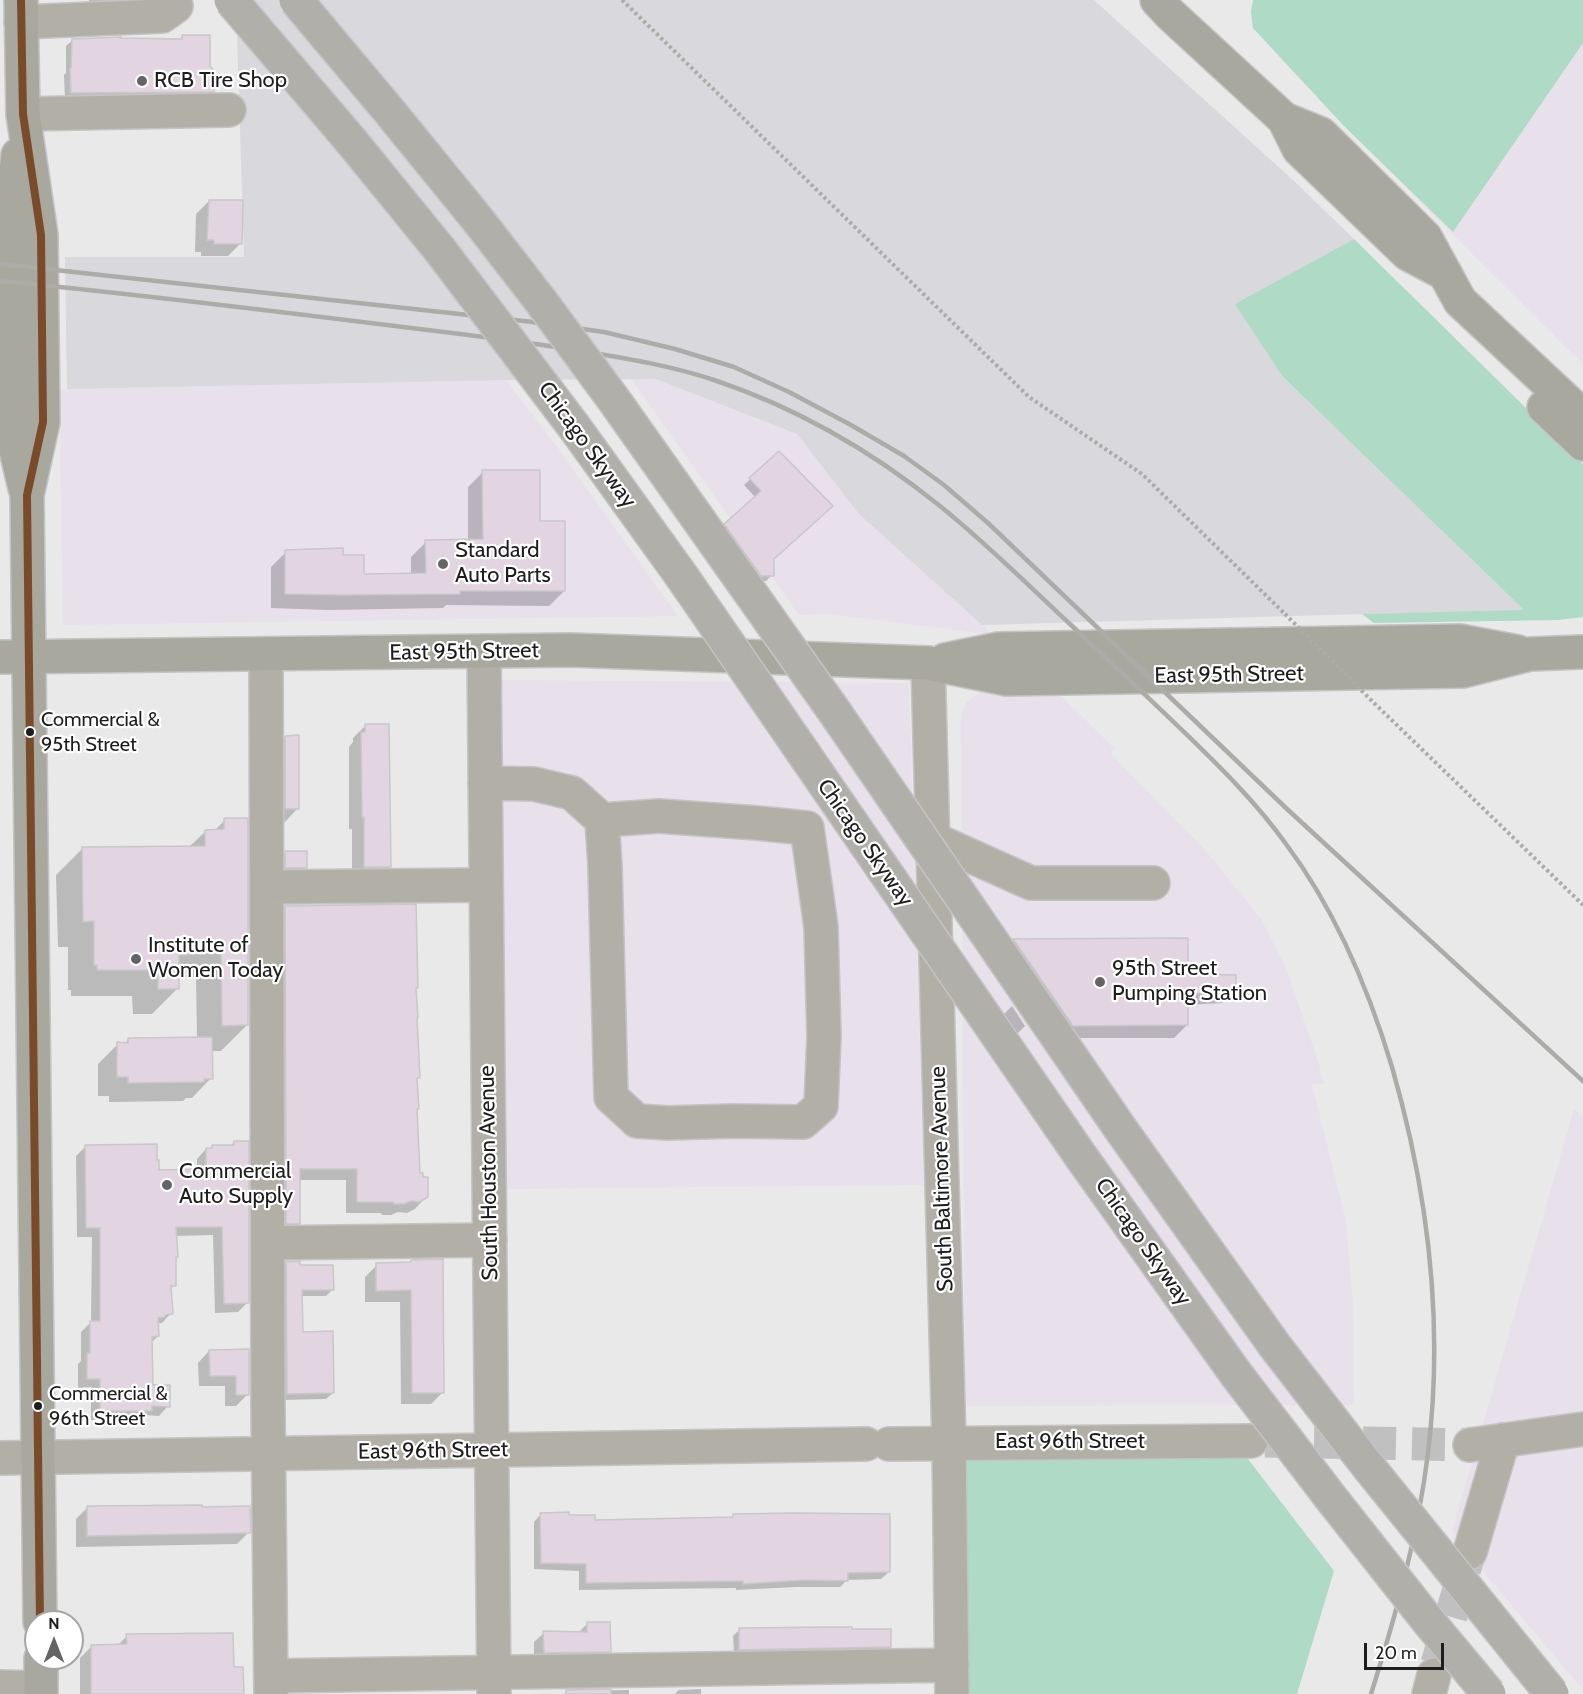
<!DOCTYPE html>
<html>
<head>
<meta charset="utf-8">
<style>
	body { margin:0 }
	#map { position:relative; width:1583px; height:1694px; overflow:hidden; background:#e9e9ea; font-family:Cabin,sans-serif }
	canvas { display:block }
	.north { position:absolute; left:24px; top:1610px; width:60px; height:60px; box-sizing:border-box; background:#fff; border:2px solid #a5a5a5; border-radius:50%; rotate:0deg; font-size:16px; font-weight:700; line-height:24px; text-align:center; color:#1d1d1d }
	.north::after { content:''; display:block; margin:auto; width:21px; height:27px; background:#646465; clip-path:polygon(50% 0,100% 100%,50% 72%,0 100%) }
	.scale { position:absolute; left:1364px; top:1643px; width:80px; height:27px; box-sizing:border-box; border:3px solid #1d1d1d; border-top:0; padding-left:8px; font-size:18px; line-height:21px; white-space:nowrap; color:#1d1d1d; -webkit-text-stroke:4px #fff; paint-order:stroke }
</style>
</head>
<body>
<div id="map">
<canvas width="1583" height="1694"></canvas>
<div class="north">N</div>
<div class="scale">20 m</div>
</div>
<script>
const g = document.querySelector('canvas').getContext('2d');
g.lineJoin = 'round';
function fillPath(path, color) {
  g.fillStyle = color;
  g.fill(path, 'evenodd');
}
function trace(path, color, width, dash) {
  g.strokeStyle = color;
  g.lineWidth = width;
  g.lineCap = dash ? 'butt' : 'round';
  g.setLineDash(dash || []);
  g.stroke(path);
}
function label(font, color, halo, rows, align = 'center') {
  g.font = font + ' Cabin,sans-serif';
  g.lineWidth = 4.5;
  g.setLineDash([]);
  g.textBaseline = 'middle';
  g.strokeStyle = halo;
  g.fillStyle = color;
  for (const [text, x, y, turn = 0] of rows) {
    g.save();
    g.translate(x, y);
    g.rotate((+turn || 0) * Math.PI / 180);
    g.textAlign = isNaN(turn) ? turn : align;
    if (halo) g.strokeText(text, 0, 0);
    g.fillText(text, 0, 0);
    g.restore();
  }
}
const industrial = new Path2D(`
	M1253,0H1583V364L1344,126L1253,28L1251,12Z
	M631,379H656L797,434L859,514L993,635L827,614L799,615Z
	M506,380L555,444L678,616L63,625L59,389Z
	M499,680L909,683L924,1185L506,1189Z
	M1056,691L1114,748L1111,754L1206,851L1261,919L1286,968L1318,1061L1324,1084H1312L1346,1221L1353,1306L1354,1405L965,1406L961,714L966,703L980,692Z
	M1574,1109L1583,1118V1690L1487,1576L1452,1531Z`);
const built = new Path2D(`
	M236,0H1094L1293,180L1354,239L1236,304L1282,376L1525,611L1362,614L982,625L859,514L797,434L656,379L506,380L67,389L65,257H244Z`);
const green = new Path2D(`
	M1253,0H1583V43L1453,232L1344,126L1253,28L1251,12Z
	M1354,239L1583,464V617L1558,620L1374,623L1362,614L1524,610L1282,376L1235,304Z
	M961,1448H1191L1248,1459L1334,1571L1297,1694H964Z`);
const shadow = new Path2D(`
	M89,0H125L121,4L89,5Z
	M183,36L208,66L213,91L207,97L65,99L64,75L66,73V46L73,40H179Z
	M209,201L241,243L228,256H201V252H195L196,214Z
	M779,453L772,575L766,581H755L719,531L756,498L744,485Z
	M483,472L539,523L564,591L549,606L446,605L443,608L327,610L271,608V567L286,552L341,557L362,575L411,574V557L426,542L468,541V487Z
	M366,725L390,867L377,879L352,880V829H349V747L353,742V738Z
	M286,737L297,809L285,822H273V750Z
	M225,820L247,1025L221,1051H211V1078L192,1098H186L183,1101L109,1102V1096H98V1064L118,1044H124L128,1040L197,1038L196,977L178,978V988L152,1014H133L132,996H71V990H68V947H58L56,875L82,849L189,847L206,831H214Z
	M286,852L306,867L300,873H280V858Z
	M286,907L415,989L418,1078L416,1080L415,1110L419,1175L422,1178L426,1197L415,1209L407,1213L398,1212L391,1215H383L380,1213H346V1180H299V1223L287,1235H275L274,919Z
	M1186,940L1187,976L1234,991L1222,1003L1187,1005V1025L1174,1038H1060L1001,953L1014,941Z
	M1012,1006L1025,1026L1013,1038L1000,1018Z
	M234,1142L247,1303L238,1312L215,1313L213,1235L175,1236L177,1256L174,1259V1285L170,1290L171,1313L162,1323H157L158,1336L151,1343L152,1387L168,1406L159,1416L145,1415L141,1420H91V1387L78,1388V1364L81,1361V1332L91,1322L92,1237H77L76,1156L86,1146L157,1171H197V1159L206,1149H210L213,1146L230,1147Z
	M287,1263L332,1290L326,1296H301L302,1333L333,1393L326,1399L281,1400V1269Z
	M409,1264L443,1392L431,1404H401L400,1302H365V1277L377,1265Z
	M209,1351H248V1394L236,1406H225V1386H199L198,1363Z
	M87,1508H201L249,1532L237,1544L76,1547V1519Z
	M541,1514L567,1516L593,1521L731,1519L734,1516L889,1572L881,1579L847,1580L840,1587H796L736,1590V1588L579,1590V1571L534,1569V1522Z
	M588,1623L609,1651L599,1661L534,1662V1642L544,1633H578Z
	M739,1630L890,1647L884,1653L734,1655L733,1636Z
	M127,1636L232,1669L242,1694H80V1658L92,1646H117Z
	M701,1689V1694H675L679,1690Z
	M629,1690V1694H564L567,1691Z`);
const building = new Path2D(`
	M182,35H210V66L214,71V92L71,93L70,68H71L72,39L121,37L120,38L182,39Z
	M209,200H243L242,244H214V240H207Z
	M779,451L833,506L774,559V576H761L724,524L761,491L749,478Z
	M482,470H540V521H565V591H460V594L343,595L285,594V550L343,548V555H364V574L426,573L425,540L483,539Z
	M365,724H389L391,867H364V817H362L361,732H365Z
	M299,735V809H285V736Z
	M224,818H248V1025L222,1026L221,952L179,955V989H158V970H97V965H94V921L83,922L82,847L205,846V830L224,829Z
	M285,851H307V868H285Z
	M416,904L418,988H416L418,1018H417L420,1078H417L419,1109H417L420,1173H423V1177H428V1197L419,1202L411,1201L404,1204H395L392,1202H357V1169H300V1224H286L285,906Z
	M1188,938V974L1236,975V991L1188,994V1025L1073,1026L1013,939Z
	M212,1037L213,1079H204V1082L128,1083V1077H117V1042L128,1043V1038Z
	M234,1141H249V1303L224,1304L222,1227H176L178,1257H176V1286H171L173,1314L165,1315V1317L158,1318L159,1336L152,1337L153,1385H170V1407L152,1406V1411H100V1379H87V1353H90V1321H100V1228H86L85,1145L157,1144V1160H159V1170L206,1169V1148H212V1145H234Z
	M443,1259L444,1393H412L411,1290L376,1291V1263L411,1262V1260Z
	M300,1261V1265H333L334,1290H302L303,1332L333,1331L334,1393L287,1394L286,1262Z
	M249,1349V1395H236V1376H210L209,1350Z
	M202,1505V1507L250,1506L251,1533L87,1536V1506Z
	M569,1512V1515H595V1520L733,1517V1514L794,1513L890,1514V1572L848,1573V1581L805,1580L743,1584V1581L586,1583V1564L541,1563L540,1513Z
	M587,1622H610L611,1652L544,1653L543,1631L587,1632Z
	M828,1627H852V1629H891V1647L739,1650V1628Z
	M233,1633L234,1667H243L244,1694H91V1645L127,1644L126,1634Z
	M611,1689V1694H566V1690Z`);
const minorTunnel = new Path2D(`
	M1265,1441L1470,1445
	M1437,1664L1468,1558`);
const path = new Path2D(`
	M622,0L1029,397L1142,474L1285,614
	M1374,703L1583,905`);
const minor = new Path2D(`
	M21,22L162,16L176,6L173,0
	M23,114L229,110
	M484,651L494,1694
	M266,654L268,1409L271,1694
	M928,663L949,1443L952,1694
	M485,783L534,784L572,793L602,820L605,866L611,1097L637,1121L668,1123L734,1121L803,1122L821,1106L824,1036L821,927L807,828L757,823L659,816L602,820
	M933,839L1031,883H1153
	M267,887L486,885
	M268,1243L490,1240
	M889,1444L1251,1441
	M1470,1445L1583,1429
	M0,1458L866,1444
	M1470,1552L1503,1440
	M271,1676L952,1665
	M0,1687L41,1688
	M1429,1694L1434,1675`);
const major = new Path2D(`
	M21,0L23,114L41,235L43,422L27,495L40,1622
	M1157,0L1170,14L1284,119L1321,134L1425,237L1460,301L1583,416
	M1284,119L1299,149L1408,254L1444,273
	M18,155L8,239L10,425L25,488
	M1544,407L1583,444
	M0,657L570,650L928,663L1007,679L1463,671L1530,654L1583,652
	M945,660L999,649L1460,641L1518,652
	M41,1658V1694`);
const rail = new Path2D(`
	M0,264L533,322L604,332L675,349L734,367L789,392L851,425L904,456L944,485L988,523L1287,809L1583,1081
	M0,281C137,294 274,311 411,328C470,335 529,342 587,352C630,359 672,366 714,380C795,407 873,452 940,506C986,543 1028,585 1071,625C1108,660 1146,695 1183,731C1220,767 1256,802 1286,844C1336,911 1368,987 1392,1067C1428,1192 1444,1323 1428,1453C1418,1535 1396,1615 1371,1694`);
const pathBridge = new Path2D(`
	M1285,614L1374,703`);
const highwayBridge = new Path2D(`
	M231,0L352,142L440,250L575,428L683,578L1082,1158L1236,1374L1331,1498L1429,1622L1489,1694
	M296,0L390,112L478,220L540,300L614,400L834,711L1122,1131L1275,1346L1367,1465L1552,1694`);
const bus1 = new Path2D(`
	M21,0L23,114L41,235L43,422L27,495L40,1622`);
const markers = [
	[142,81,6,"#646465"],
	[443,564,6,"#646465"],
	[30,732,5,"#1d1d1d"],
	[136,959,6,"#646465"],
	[1100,982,6,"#646465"],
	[167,1185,6,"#646465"],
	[38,1406,5,"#1d1d1d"]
];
const busNames = [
	["Commercial &",41,720],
	["95th Street",41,745],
	["Commercial &",49,1394],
	["96th Street",49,1419]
];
const poiNames = [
	["RCB Tire Shop",154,81],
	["Standard",455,551],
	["Auto Parts",455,576],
	["Institute of",148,946],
	["Women Today",148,971],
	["95th Street",1112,969],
	["Pumping Station",1112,994],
	["Commercial",179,1172],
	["Auto Supply",179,1197]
];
const streetNames = [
	["Chicago Skyway",587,445,54],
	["East 95th Street",464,652,-1],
	["East 95th Street",1229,675,-1],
	["Chicago Skyway",865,843,55],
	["South Houston Avenue",489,1173,-91],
	["South Baltimore Avenue",942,1179,-92],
	["Chicago Skyway",1143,1242,55],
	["East 96th Street",1070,1442],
	["East 96th Street",433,1451,-1]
];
fillPath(industrial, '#e8e0eb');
fillPath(built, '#d8d8dd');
fillPath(green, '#afdac5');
fillPath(shadow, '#0003');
fillPath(building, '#e2d4e1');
trace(building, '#c8c8c8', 1.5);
trace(minorTunnel, '#c0c0c1', 33, [33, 16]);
trace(minor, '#c4c4c5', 36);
trace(major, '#c4c4c5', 36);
trace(path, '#adaba5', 4, [3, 3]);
trace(minor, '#b2afa7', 33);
trace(major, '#a9a89e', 33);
trace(rail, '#adaba7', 4.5);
trace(highwayBridge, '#c4c4c5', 36, []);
trace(pathBridge, '#adaba5', 4, [3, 3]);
trace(highwayBridge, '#b1afaa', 33);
trace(bus1, '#7a4b2a', 8);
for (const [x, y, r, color] of markers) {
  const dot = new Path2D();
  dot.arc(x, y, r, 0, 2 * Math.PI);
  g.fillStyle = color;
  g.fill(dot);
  trace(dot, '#fff', 2);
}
label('20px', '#1d1d1d', '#fff', busNames, 'left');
label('22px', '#1d1d1d', '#fff', poiNames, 'left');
label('22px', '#1d1d1d', '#fff', streetNames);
</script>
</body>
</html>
